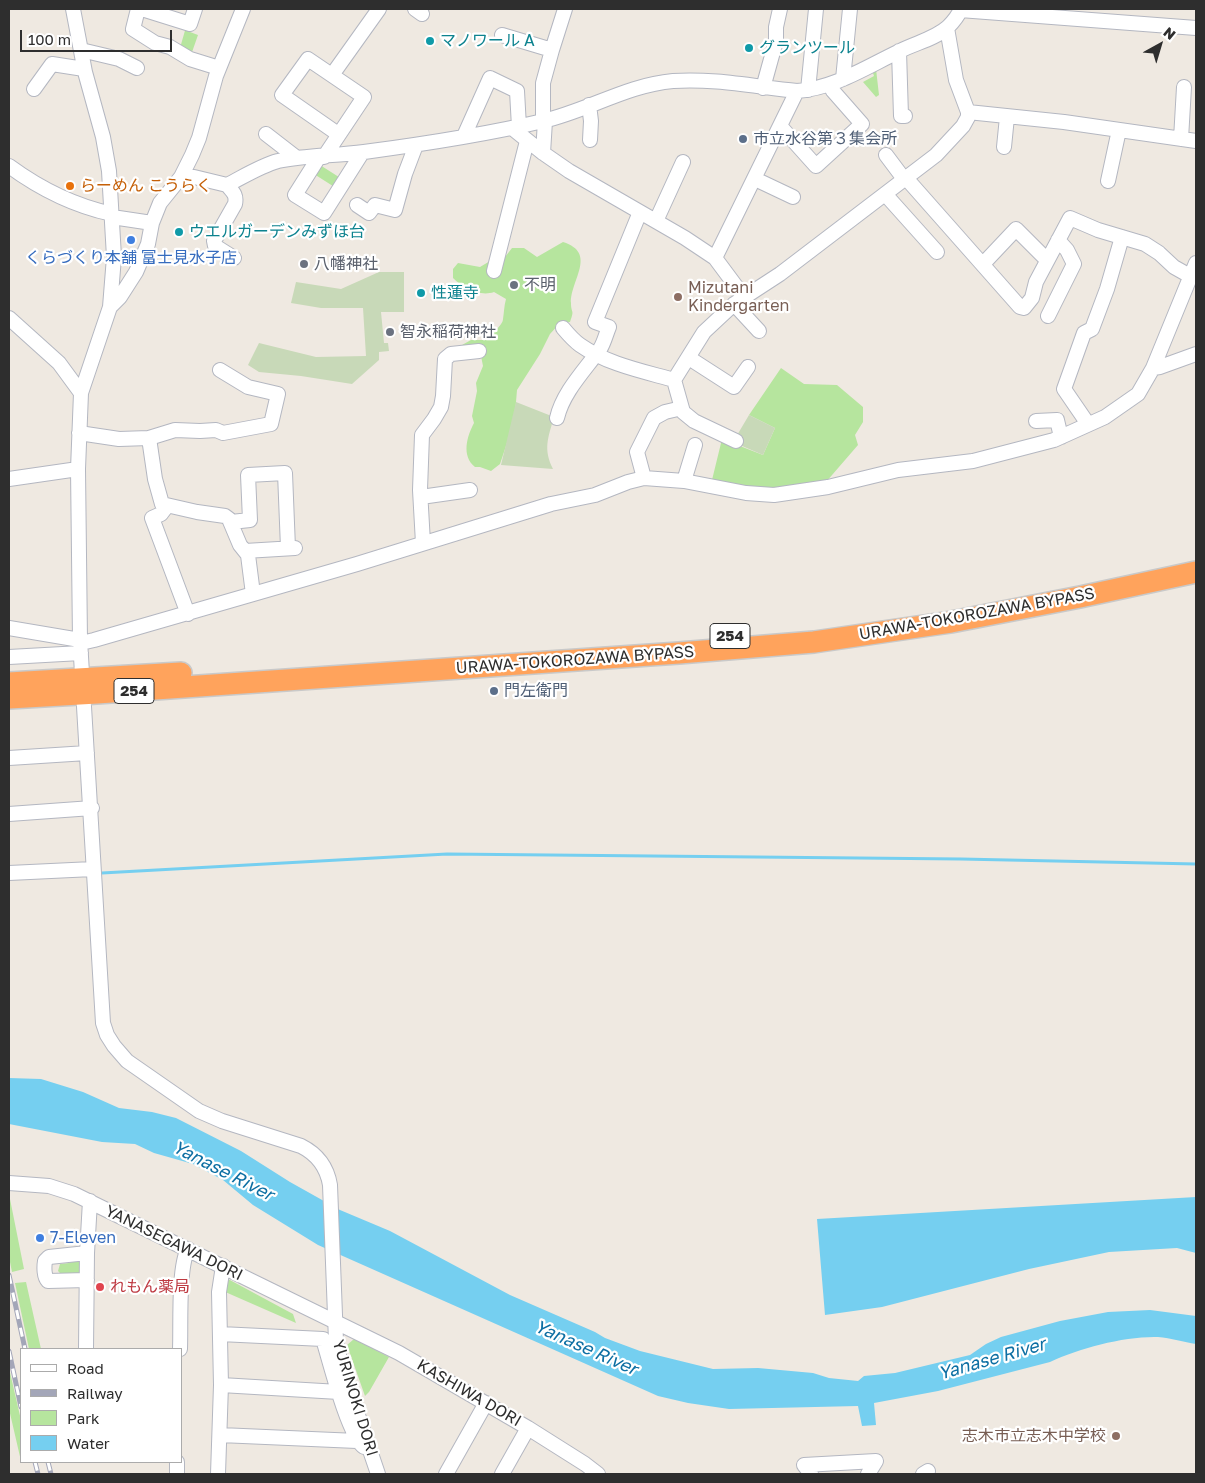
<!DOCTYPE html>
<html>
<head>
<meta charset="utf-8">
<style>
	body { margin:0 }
	#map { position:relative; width:1205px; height:1483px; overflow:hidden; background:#efe9e1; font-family:"Golos Text",sans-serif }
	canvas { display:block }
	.frame { position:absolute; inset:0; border:10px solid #2e2e2e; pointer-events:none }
	.legend { position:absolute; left:20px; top:1348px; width:162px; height:115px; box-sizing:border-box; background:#fff; border:1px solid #ababab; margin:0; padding:6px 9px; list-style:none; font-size:15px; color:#2e2e2e }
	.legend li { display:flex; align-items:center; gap:10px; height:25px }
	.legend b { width:25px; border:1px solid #ababab }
	.north { position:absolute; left:1135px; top:20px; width:50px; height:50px; -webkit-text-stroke:4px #fff; paint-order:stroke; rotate:39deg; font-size:14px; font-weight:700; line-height:20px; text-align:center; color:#2e2e2e }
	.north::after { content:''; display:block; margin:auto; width:18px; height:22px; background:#2e2e2e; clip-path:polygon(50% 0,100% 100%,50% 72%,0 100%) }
	.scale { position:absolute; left:20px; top:30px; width:152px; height:22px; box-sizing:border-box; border:2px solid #2e2e2e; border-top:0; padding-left:6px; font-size:15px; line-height:18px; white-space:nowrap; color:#2e2e2e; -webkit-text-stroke:4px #fff; paint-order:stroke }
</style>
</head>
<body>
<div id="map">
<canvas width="1205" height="1483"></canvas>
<div class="frame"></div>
<ul class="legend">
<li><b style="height:6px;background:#fff"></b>Road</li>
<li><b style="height:6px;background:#a3a6b8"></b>Railway</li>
<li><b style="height:14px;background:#b6e59e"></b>Park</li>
<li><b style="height:14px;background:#75cff0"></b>Water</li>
</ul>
<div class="north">N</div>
<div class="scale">100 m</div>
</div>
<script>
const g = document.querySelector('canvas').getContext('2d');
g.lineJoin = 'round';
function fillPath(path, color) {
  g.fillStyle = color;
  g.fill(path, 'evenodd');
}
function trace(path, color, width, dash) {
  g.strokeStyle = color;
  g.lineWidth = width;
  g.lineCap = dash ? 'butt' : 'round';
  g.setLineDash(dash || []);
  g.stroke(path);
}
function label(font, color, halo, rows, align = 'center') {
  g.font = font + ' "Golos Text","Noto Sans JP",sans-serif';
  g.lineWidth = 4.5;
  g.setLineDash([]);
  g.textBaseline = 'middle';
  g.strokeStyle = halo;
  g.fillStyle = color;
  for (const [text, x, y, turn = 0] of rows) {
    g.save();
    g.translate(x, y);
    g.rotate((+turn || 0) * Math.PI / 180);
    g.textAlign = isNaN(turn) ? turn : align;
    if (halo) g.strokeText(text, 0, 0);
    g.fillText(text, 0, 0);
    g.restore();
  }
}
const green = new Path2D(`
	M186,27L191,28L190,32L198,35L191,55L180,48Z
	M876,69L879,95L876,97L863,82L874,76L872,70Z
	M320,165L342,179L336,188L314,174Z
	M563,242C598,253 570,281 571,303C571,314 575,309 570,322L560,323L550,334L540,354L517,390L515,414L511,431L500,464L491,471L480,467H475C461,456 467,436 474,423L472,416L477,391L476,383L483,366L481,356L461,347L462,345L471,340H484C489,335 503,326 503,319C504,313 504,306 506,299L494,292C480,297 463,288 453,278V269L458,263L480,267L490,261H502L512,248H524L537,257Z
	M781,368L804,384L837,385L863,407V422L855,435L858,445L826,482L773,490L742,487L712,480L722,439L763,455L775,428L749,415Z
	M9,1194L24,1269L12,1272L9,1257Z
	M74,1260H79L81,1263V1274H61L58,1271L60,1264L69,1263Z
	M228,1279L293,1314L296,1323L223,1291V1283Z
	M26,1282L41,1349H29L15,1283Z
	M354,1339L389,1357L369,1392L365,1396L347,1345Z
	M9,1368L21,1420V1461L9,1409Z`);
const cemetery = new Path2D(`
	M379,272H404V312H381L384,343H388L389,351L379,352V360L352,384L301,376L259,372L248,365L259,343L316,357L366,356L363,308H321L291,303L296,282L341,289Z
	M516,402L554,417C548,438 543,449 553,469L501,465Z
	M749,415L775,428L763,455L733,442Z`);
const water = new Path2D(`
	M9,1078L41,1079L83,1092L119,1108L152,1112L176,1118L241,1151L290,1182L340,1210L390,1231L510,1295L595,1332L605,1338L640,1351L713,1369L758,1368L813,1373L829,1378L858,1381L864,1376L895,1373L970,1355L986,1344L1001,1337L1060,1321L1108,1312L1150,1310L1196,1316V1344C1184,1342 1171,1338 1158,1337C1125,1336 1080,1348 1050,1362L938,1391L874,1403L876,1425L862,1426L858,1406L729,1409L688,1403L658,1396L318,1245L253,1205L223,1180L193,1164L154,1153L135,1144L102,1142L9,1124Z
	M1196,1197V1253L1177,1248L1109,1252L1029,1269L882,1307L825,1315L817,1219Z`);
const stream = new Path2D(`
	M102,873L447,854L961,859L1196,864`);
const minor = new Path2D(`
	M73,9L85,72L103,137L109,171L114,257L110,307L81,393L78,469L80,640L103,1023L107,1035L114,1046L127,1061L199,1111L222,1121L301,1146C317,1154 327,1167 330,1185L336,1341L341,1365L378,1474
	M138,9L133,29L155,43L170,47L190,59L219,68
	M142,9L190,24L195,9
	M415,9L422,14
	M960,10L1196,28
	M502,35L552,50
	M81,50L119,59L137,68
	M899,51L901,116H905
	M332,75L379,9
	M843,79L850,9
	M763,88L776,41V27L780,9
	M34,89L52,64L84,69
	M808,90L816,9
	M589,105L591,121L590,140
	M968,112L1064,122L1196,141
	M543,121V83L552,50L565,9
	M781,127L816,166L862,124L833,91L830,85
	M512,128L543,153L569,171L685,238L715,258L744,297
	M266,134L297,158
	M464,136L490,78L517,91L519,127
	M1181,139L1184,87
	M1004,147L1007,117
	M543,153L545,121
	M886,155L904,179
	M319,157L295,195L324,213L362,153
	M324,157L364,97L308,59L282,95L338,134
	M9,166C39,188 75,206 112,214
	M181,177H194L227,185C243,177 260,166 278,161C306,155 336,156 364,152C424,144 484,135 543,121C587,111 627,85 673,81C714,78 756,87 797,91C835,88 866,67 900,51C915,43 935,39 948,27C953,22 958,16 961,9
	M906,178L1020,307L1024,308L1032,298L1036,282L1070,218L1098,230L1145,244L1159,253L1174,267L1190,276
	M755,179L793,197
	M1108,181L1119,130
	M227,185C233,192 237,195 235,204L214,241L215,246L234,258
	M885,194L937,252
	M357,205L369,213L375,205L395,210L405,174L416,145
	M112,217L152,223
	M656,221L683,162
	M715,258L797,91
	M983,264L1016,229L1047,260
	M494,271L527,141
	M734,304L759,331
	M110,307L120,297L136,272L148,244L152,223L160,203L181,177L192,155L199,138L216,76L243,9
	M1048,316L1074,264L1067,250L1058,240
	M9,318L59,363L81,393
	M563,328C568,334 573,340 580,345C607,364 642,371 674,380
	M689,358L734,387L748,367
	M1153,368L1160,367L1196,354
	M674,380L704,332L734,304L780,274L936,155L963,126L968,117V112L956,80L947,28
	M674,380L683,412L694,421L736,441
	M557,418C563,392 585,370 600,349C604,343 606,334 609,327L595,322L640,212
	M1036,421L1057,420L1061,437
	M1088,424L1064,389L1084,333L1092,329L1107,289L1122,237
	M79,433L119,439L149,438L175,430L200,431L216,430L223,433L271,424L278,394L248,387L220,370
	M149,438L155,479L162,504L197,512L225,516L229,519L240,545L248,555L253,594
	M644,478L637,452L654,418L665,412L682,408
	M9,479L78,469
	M684,481L695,445
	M421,497L470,490
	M167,506L161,514L152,518L188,614
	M231,522L250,520L248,475L285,473L288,548
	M423,543L420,490L422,435L434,419L441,407L443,396L445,359L451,354L479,351
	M245,551L295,548
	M9,628L80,640
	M81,643L94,640L357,564L551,504L595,495L628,482L644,478L684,481L746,493L774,495L828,487L898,470L973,461L1054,440L1105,417L1138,394L1153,368L1196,263
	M9,657L81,653
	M9,758L87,753
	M9,814L92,808
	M9,873L93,869
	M9,1183L49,1186L74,1194L399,1353L528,1428L585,1464L598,1474
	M87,1280L48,1281C44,1277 44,1267 45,1261L49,1257L87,1253
	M220,1334L323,1339C329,1359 349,1438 364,1447
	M86,1349L87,1253L90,1201
	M180,1349C181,1325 178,1268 188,1249
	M221,1385L339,1392
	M220,1435L357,1441
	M177,1474V1462
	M218,1474L221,1385L219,1292L223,1266
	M446,1474L486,1403
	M502,1474L528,1428
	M811,1474L804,1465L876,1461L868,1474
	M923,1474L928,1471`);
const highway = new Path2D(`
	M9,683L181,673
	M9,698L97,693L679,653L814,642L951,622L1080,597L1196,572`);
const rail = new Path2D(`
	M9,1275L25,1349
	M9,1351L21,1407
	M35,1462L38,1474
	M48,1462L51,1474`);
const markers = [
	[430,41,5,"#0f9aa8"],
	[749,48,5,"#0f9aa8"],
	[743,139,5,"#5c6f8a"],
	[70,186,5,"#e8710a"],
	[179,232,5,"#0f9aa8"],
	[131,240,5,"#3f7fe0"],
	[304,264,5,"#6b7280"],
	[514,285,5,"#6b7280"],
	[421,293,5,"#0f9aa8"],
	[678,297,5,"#8d6e63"],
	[390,332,5,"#6b7280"],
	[494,691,5,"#5c6f8a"],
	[40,1238,5,"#3f7fe0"],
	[100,1287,5,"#e0444e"],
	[1116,1436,5,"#8d6e63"]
];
const shields = [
	[730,636,40],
	[134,691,40]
];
const shieldNames = [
	["254",730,636],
	["254",134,691]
];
const cultureNames = [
	["マノワール A",440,41],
	["グランツール",759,48],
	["ウエルガーデンみずほ台",189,232],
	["性蓮寺",431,293]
];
const serviceNames = [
	["市立水谷第３集会所",753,139],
	["門左衛門",504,691]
];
const foodNames = [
	["らーめん こうらく",80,186]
];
const shopNames = [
	["くらづくり本舗 富士見水子店",131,258],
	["7-Eleven",50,1238,"left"]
];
const worshipNames = [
	["八幡神社",314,264],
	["不明",524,285],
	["智永稲荷神社",400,332]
];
const educationNames = [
	["Mizutani",688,288],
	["Kindergarten",688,306],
	["志木市立志木中学校",1106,1436,"right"]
];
const streetNames = [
	["URAWA-TOKOROZAWA BYPASS",977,614,-10],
	["URAWA-TOKOROZAWA BYPASS",575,660,-4],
	["YANASEGAWA DORI",174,1243,26],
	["KASHIWA DORI",469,1393,30],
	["YURINOKI DORI",355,1398,73]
];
const healthNames = [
	["れもん薬局",110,1287]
];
const waterNames = [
	["Yanase River",223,1171,27],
	["Yanase River",586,1348,24],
	["Yanase River",992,1359,-16]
];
fillPath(green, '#b6e59e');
fillPath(cemetery, '#c8d9b8');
fillPath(water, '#75cff0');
trace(stream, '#75cff0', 3);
trace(minor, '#b4b7c1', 16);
trace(highway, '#c9c9c9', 24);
trace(minor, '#fff', 14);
trace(highway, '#ffa35c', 21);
trace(rail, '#a3a6b8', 5);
trace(rail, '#fff', 3, [9]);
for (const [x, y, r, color] of markers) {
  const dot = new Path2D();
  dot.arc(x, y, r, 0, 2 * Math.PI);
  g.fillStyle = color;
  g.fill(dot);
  trace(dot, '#fff', 2);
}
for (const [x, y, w] of shields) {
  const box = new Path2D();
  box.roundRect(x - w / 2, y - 12.5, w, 25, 4);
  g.fillStyle = '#fff';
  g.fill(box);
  trace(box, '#2e2e2e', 1);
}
label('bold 15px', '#2e2e2e', null, shieldNames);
label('16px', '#0d838f', '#fff', cultureNames, 'left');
label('16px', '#4e5e75', '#fff', serviceNames, 'left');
label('16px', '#c56008', '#fff', foodNames, 'left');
label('16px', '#366cbe', '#fff', shopNames);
label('16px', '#5b616d', '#fff', worshipNames, 'left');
label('16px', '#785e54', '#fff', educationNames, 'left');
label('16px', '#2e2e2e', '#fff', streetNames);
label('16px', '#be3a42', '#fff', healthNames, 'left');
label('italic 18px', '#0d6fa3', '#fff', waterNames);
</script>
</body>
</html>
